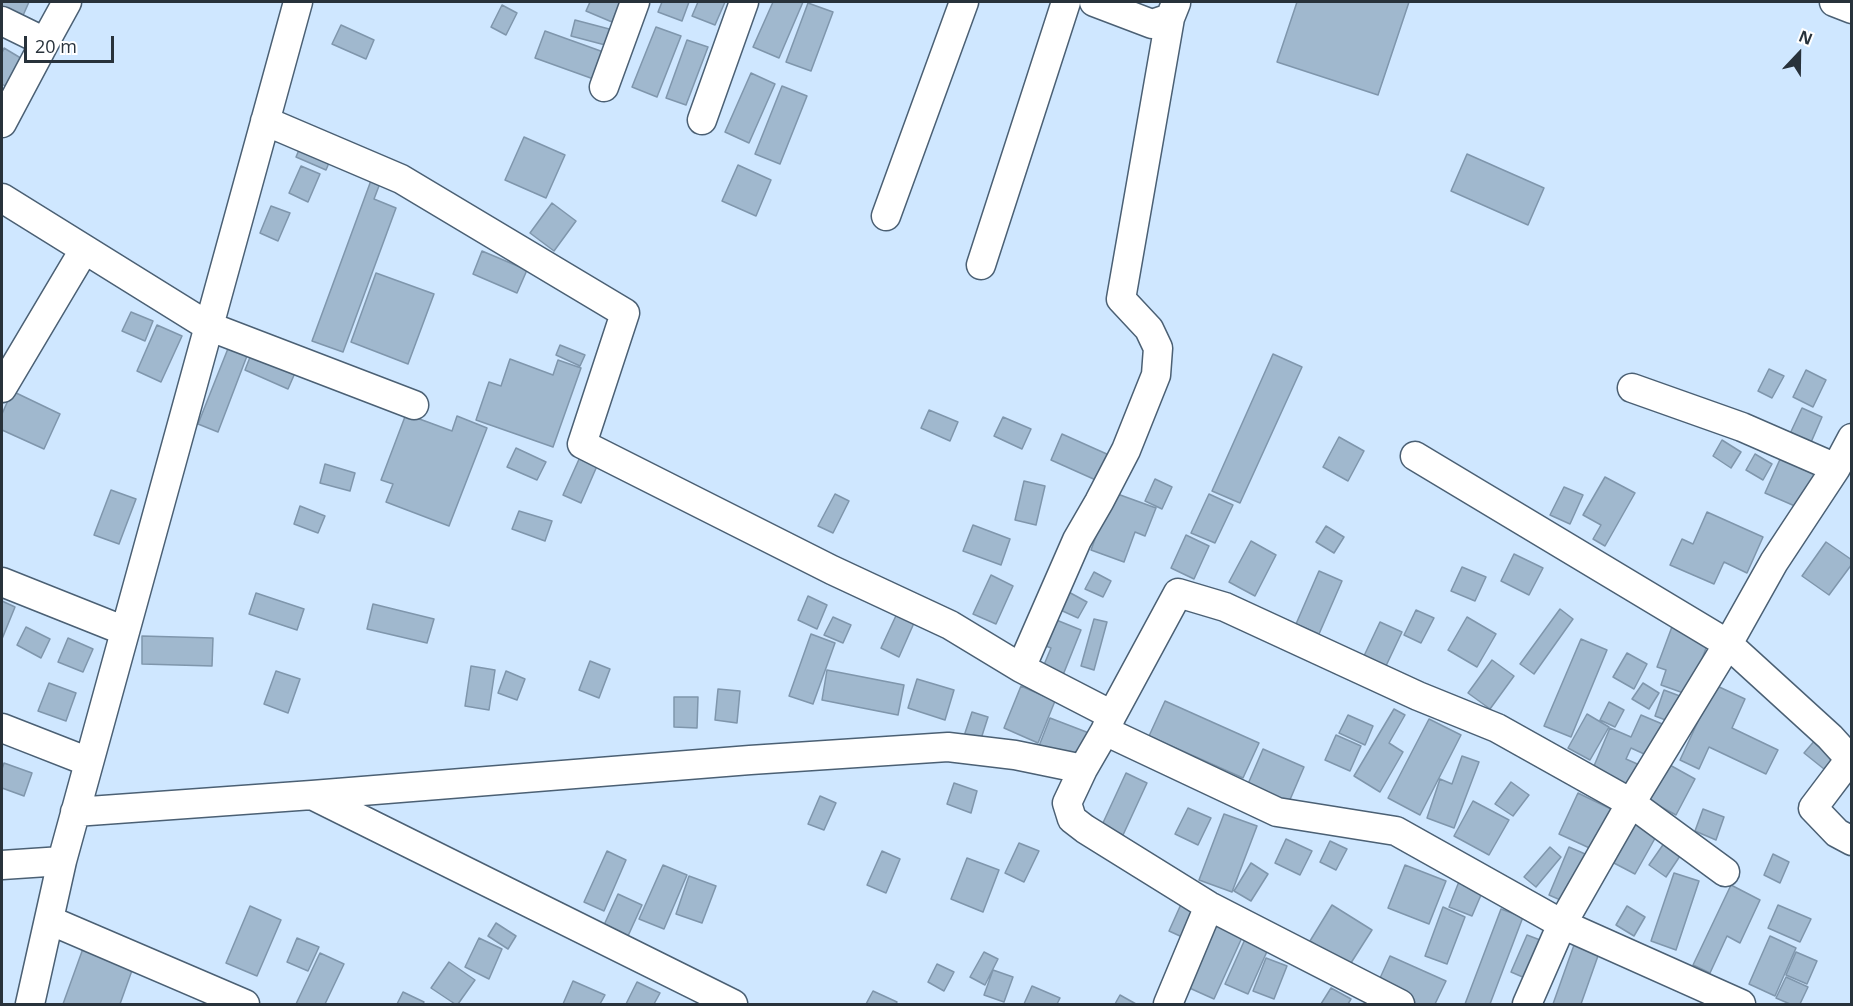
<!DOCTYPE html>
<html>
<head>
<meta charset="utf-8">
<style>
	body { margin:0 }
	#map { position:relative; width:1853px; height:1006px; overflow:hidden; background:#cfe7ff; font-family:"Open Sans",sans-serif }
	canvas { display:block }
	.frame { position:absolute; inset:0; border:3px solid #28323b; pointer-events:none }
	.north { position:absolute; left:1769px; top:24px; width:60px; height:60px; -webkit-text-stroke:4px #fff; paint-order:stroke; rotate:22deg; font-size:16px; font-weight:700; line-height:24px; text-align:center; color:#28323b }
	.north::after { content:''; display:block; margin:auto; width:21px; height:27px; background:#28323b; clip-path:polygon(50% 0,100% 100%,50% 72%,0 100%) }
	.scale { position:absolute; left:24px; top:36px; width:90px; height:27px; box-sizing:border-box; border:3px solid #28323b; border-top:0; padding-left:8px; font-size:18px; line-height:21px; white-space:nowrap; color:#28323b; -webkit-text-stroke:4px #fff; paint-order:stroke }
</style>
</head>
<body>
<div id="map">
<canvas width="1853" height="1006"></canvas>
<div class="frame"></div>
<div class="north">N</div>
<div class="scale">20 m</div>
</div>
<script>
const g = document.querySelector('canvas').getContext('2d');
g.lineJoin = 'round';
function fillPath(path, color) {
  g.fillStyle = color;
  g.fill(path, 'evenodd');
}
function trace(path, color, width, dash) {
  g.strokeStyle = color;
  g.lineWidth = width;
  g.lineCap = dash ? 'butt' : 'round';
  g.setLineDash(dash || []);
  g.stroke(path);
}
const building = new Path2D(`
	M2,2H29L21,20L2,11Z
	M590,2H620L612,22L586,11Z
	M662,2H689L682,21L658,12Z
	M698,2H725L715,25L692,16Z
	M773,2H803L779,58L753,47Z
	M1297,2H1409L1378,95L1277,62Z
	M808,3L833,12L811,71L786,62Z
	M502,5L517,13L506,35L491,27Z
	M575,20L613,30L609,46L571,36Z
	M341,25L374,40L366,59L332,44Z
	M656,27L681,36L657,97L632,87Z
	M545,31L609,54L599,81L535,58Z
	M687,40L708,47L686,105L666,98Z
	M4,48L24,60L8,88L2,84V53Z
	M751,73L775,84L749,143L725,132Z
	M782,86L807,96L780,164L755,154Z
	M524,137L565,155L546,198L505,180Z
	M304,138L334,151L326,170L296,157Z
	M1467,154L1544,188L1528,225L1451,191Z
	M738,165L771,180L756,216L722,201Z
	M301,166L320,174L308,202L289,193Z
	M373,175L382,178L374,199L396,208L343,352L312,341Z
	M552,203L576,221L554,251L530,233Z
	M271,206L290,213L278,241L260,233Z
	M482,251L527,270L517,293L473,274Z
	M376,273L434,294L408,364L351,342Z
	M131,312L153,321L145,341L122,331Z
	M157,325L182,336L161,382L137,371Z
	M231,341L250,348L218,432L198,424Z
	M560,345L585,355L580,366L556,355Z
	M254,347L298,366L288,389L245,370Z
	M1273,354L1302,367L1240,503L1212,491Z
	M510,359L553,375L558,360L581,368L553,447L476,420L489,382L501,386Z
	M1769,369L1784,376L1772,398L1758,391Z
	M1806,370L1826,380L1813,407L1793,397Z
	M12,391L60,414L44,449L2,430V414Z
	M1802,408L1822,417L1809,447L1788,438Z
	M929,410L958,422L950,441L921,428Z
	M406,414L452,431L457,416L487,428L449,526L386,502L393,484L381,480Z
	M1003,417L1031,429L1022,449L994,436Z
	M1062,434L1109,455L1098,481L1051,460Z
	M1339,437L1364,451L1348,481L1323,467Z
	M1722,440L1741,452L1731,468L1713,456Z
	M516,448L546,462L537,480L507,467Z
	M1755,454L1772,464L1763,480L1746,470Z
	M580,457L597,466L581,503L563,495Z
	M1781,457L1820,474L1804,510L1765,493Z
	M325,464L355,473L350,491L320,483Z
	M1605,477L1635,493L1605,546L1593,539L1601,525L1583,515Z
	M1155,479L1172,487L1162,509L1145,501Z
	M1024,481L1045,486L1036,525L1015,520Z
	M1564,487L1583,495L1570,524L1550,515Z
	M111,490L136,499L119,544L94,535Z
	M1112,492L1156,508L1145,536L1135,532L1124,562L1091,550Z
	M835,494L849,501L833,533L818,526Z
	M1209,494L1233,505L1215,543L1191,533Z
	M300,506L325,516L318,533L294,524Z
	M519,511L552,521L545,541L512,529Z
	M1707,512L1763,537L1747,573L1724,562L1714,584L1670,565L1682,539L1693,544Z
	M973,525L1010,539L1001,565L963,551Z
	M1326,526L1344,537L1334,553L1316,542Z
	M1186,535L1209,546L1194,579L1171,568Z
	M1251,541L1276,555L1255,596L1229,582Z
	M1826,542L1852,560V564L1829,595L1802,576Z
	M1514,554L1543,568L1529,595L1501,581Z
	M1462,567L1486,577L1475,601L1451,591Z
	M1319,571L1342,581L1319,634L1296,624Z
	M1094,572L1111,581L1103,597L1085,589Z
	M991,575L1013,586L996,624L973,614Z
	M1065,590L1087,602L1078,618L1056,608Z
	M256,593L304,609L297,630L249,614Z
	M808,596L827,605L817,629L798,620Z
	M2,601L15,607L2,639Z
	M373,604L434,619L427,643L367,629Z
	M900,607L918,614L899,657L881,648Z
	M1560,609L1573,619L1534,674L1520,664Z
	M1416,610L1434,618L1421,643L1404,635Z
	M833,617L851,625L843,643L824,635Z
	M1049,617L1081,630L1061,680L1041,672L1051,648L1038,643Z
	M1467,617L1496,634L1477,667L1448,650Z
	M1094,619L1107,622L1094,670L1081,666Z
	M1380,622L1402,632L1385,668L1363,658Z
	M1673,624L1710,637L1689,695L1661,685L1666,670L1657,667Z
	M26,627L50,639L41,658L17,645Z
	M811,634L835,643L813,704L789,696Z
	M142,636L213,638L212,666L142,664Z
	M68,638L93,649L83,672L58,662Z
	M1581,639L1607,650L1571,737L1544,726Z
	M1627,653L1647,664L1634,689L1613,677Z
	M1492,660L1514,676L1490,709L1468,693Z
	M590,661L610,669L599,698L579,690Z
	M471,666L495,670L489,710L465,706Z
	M827,670L904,685L898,715L822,700Z
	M276,671L300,679L288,713L264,704Z
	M506,671L525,679L517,700L498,693Z
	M917,679L954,690L945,720L908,708Z
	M49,683L76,693L66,721L38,711Z
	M1643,683L1659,693L1649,709L1632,699Z
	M1715,685L1745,699L1732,728L1778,750L1766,774L1709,747L1699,769L1680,760Z
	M1021,686L1055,701L1038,743L1004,728Z
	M718,689L740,691L737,723L715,720Z
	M1664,690L1685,698L1676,724L1655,716Z
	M674,697H698L697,728L674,727Z
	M1165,701L1259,743L1243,778L1149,736Z
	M1609,702L1624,710L1615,727L1600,720Z
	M1394,709L1405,715L1389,743L1403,752L1380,792L1354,776Z
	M972,712L988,717L980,742L964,736Z
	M1587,714L1609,727L1590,760L1568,748Z
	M1348,715L1373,726L1365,745L1339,733Z
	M1641,715L1667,726L1653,758L1631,748L1626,759L1644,767L1634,791L1591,773L1610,728L1631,737Z
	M1050,718L1089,733L1079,761L1039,746Z
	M1429,719L1461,735L1420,815L1388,798Z
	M1336,735L1361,746L1350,771L1325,760Z
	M1816,739L1836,754L1824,769L1804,753Z
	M1263,749L1304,767L1289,802L1248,784Z
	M1462,756L1479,762L1454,828L1427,818L1440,779L1452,784Z
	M4,763L32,773L24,796L2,788V769Z
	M1668,764L1695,779L1676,815L1648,800Z
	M1126,773L1147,783L1123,835L1102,825Z
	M1511,782L1529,795L1513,816L1495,804Z
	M954,783L977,791L971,813L947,804Z
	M1578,793L1615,811L1596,851L1559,834Z
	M820,796L836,803L824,830L808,824Z
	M1473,801L1509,820L1489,855L1454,836Z
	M1188,808L1211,818L1198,845L1175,834Z
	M1703,809L1724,817L1716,840L1695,831Z
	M1224,814L1257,826L1232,892L1199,880Z
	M1635,820L1658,833L1635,874L1612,862Z
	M1286,839L1312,851L1300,875L1275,863Z
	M1667,839L1684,850L1666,877L1649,865Z
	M1330,841L1347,849L1336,870L1320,862Z
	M1019,843L1039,851L1024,882L1005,873Z
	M1550,847L1561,857L1536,887L1524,877Z
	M1569,847L1592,857L1572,905L1549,895Z
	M607,851L626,860L604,911L584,902Z
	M882,851L900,859L886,893L867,885Z
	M1773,854L1789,862L1780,883L1764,875Z
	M967,858L999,870L983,912L951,899Z
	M1251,863L1268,874L1251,901L1234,891Z
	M663,865L687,875L664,929L639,919Z
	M1405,865L1446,881L1429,924L1388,908Z
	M1674,873L1699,881L1676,950L1651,941Z
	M689,876L716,886L702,923L676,914Z
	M1460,879L1484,888L1472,916L1449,907Z
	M1731,885L1760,900L1740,943L1727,936L1710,973L1693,965Z
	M618,894L642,905L628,936L604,925Z
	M1182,902L1204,912L1191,941L1169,931Z
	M1332,905L1372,930L1349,966L1310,941Z
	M1778,905L1811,919L1800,942L1768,928Z
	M250,906L281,920L257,976L226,963Z
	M1627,906L1645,917L1634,936L1616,925Z
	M1443,907L1465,917L1447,964L1425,956Z
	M1501,909L1523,917L1490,1004H1465Z
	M1215,918L1245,931L1214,999L1185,986Z
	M496,923L516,936L508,949L488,936Z
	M1527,935L1548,943L1532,981L1511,972Z
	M1770,936L1796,948L1775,996L1749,984Z
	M1246,937L1269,947L1248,994L1225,984Z
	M297,938L319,947L308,971L287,962Z
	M479,938L502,949L489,979L465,967Z
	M85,943L135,962L120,1004H63Z
	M1574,945L1599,953L1581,1004H1553Z
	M984,952L998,959L985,985L970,977Z
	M1796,952L1817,961L1807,984L1786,975Z
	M320,953L344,964L325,1004H296Z
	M1390,956L1446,981L1435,1004H1413L1376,987Z
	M1266,958L1287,966L1274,999L1253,991Z
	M449,962L475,980L458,1004H455L431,988Z
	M937,964L954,972L944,991L928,982Z
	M993,970L1013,977L1004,1002L984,995Z
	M1786,977L1808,987L1800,1004H1790L1776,998Z
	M573,981L605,995L600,1004H563Z
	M637,982L660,993L654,1004H626Z
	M1032,986L1060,998L1057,1004H1024Z
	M1331,988L1351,999L1348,1004H1321Z
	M873,991L897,1002L896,1004H866Z
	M403,992L424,1002L423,1004H397Z
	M1120,995L1136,1004H1115Z`);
const minor = new Path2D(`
	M1094,2L1152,24L1170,18L1176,3
	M1834,2L1852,9
	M2,21L45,42L67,2
	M604,87L635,2
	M702,120L744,2
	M265,121L401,179L625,313L582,444L832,570L950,625L1021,668L1112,715
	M2,123L45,42
	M2,198L208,326L414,405
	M886,216L964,2
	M981,265L1066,2
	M2,388L84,250
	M1632,388L1742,427L1836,468
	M1415,456L1728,644L1830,737L1850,759L1813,808L1837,833L1852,841
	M2,582L125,631
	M1021,668L1077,540L1099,502L1126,450L1156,375L1158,348L1149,329L1121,299L1170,18
	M2,728L89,762
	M1105,731L1112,715L1178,593L1225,607L1418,696L1497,728L1631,803L1725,872
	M1083,769L1067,803L1072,819L1085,829L1209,906L1400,1004
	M312,795L733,1004
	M75,812L312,795L750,760L948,747L1015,755L1083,769L1105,731L1277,812L1396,831L1562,924L1741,1004
	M2,865L62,861
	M49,920L245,1004
	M30,1004L62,861L298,2
	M1168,1004L1209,906
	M1527,1004L1562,924L1631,803L1728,644L1774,562L1836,468L1852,438`);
fillPath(building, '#a0b8ce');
trace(building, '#7f96ac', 1.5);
trace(minor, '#4b6074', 31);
trace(minor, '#fff', 28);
</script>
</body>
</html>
